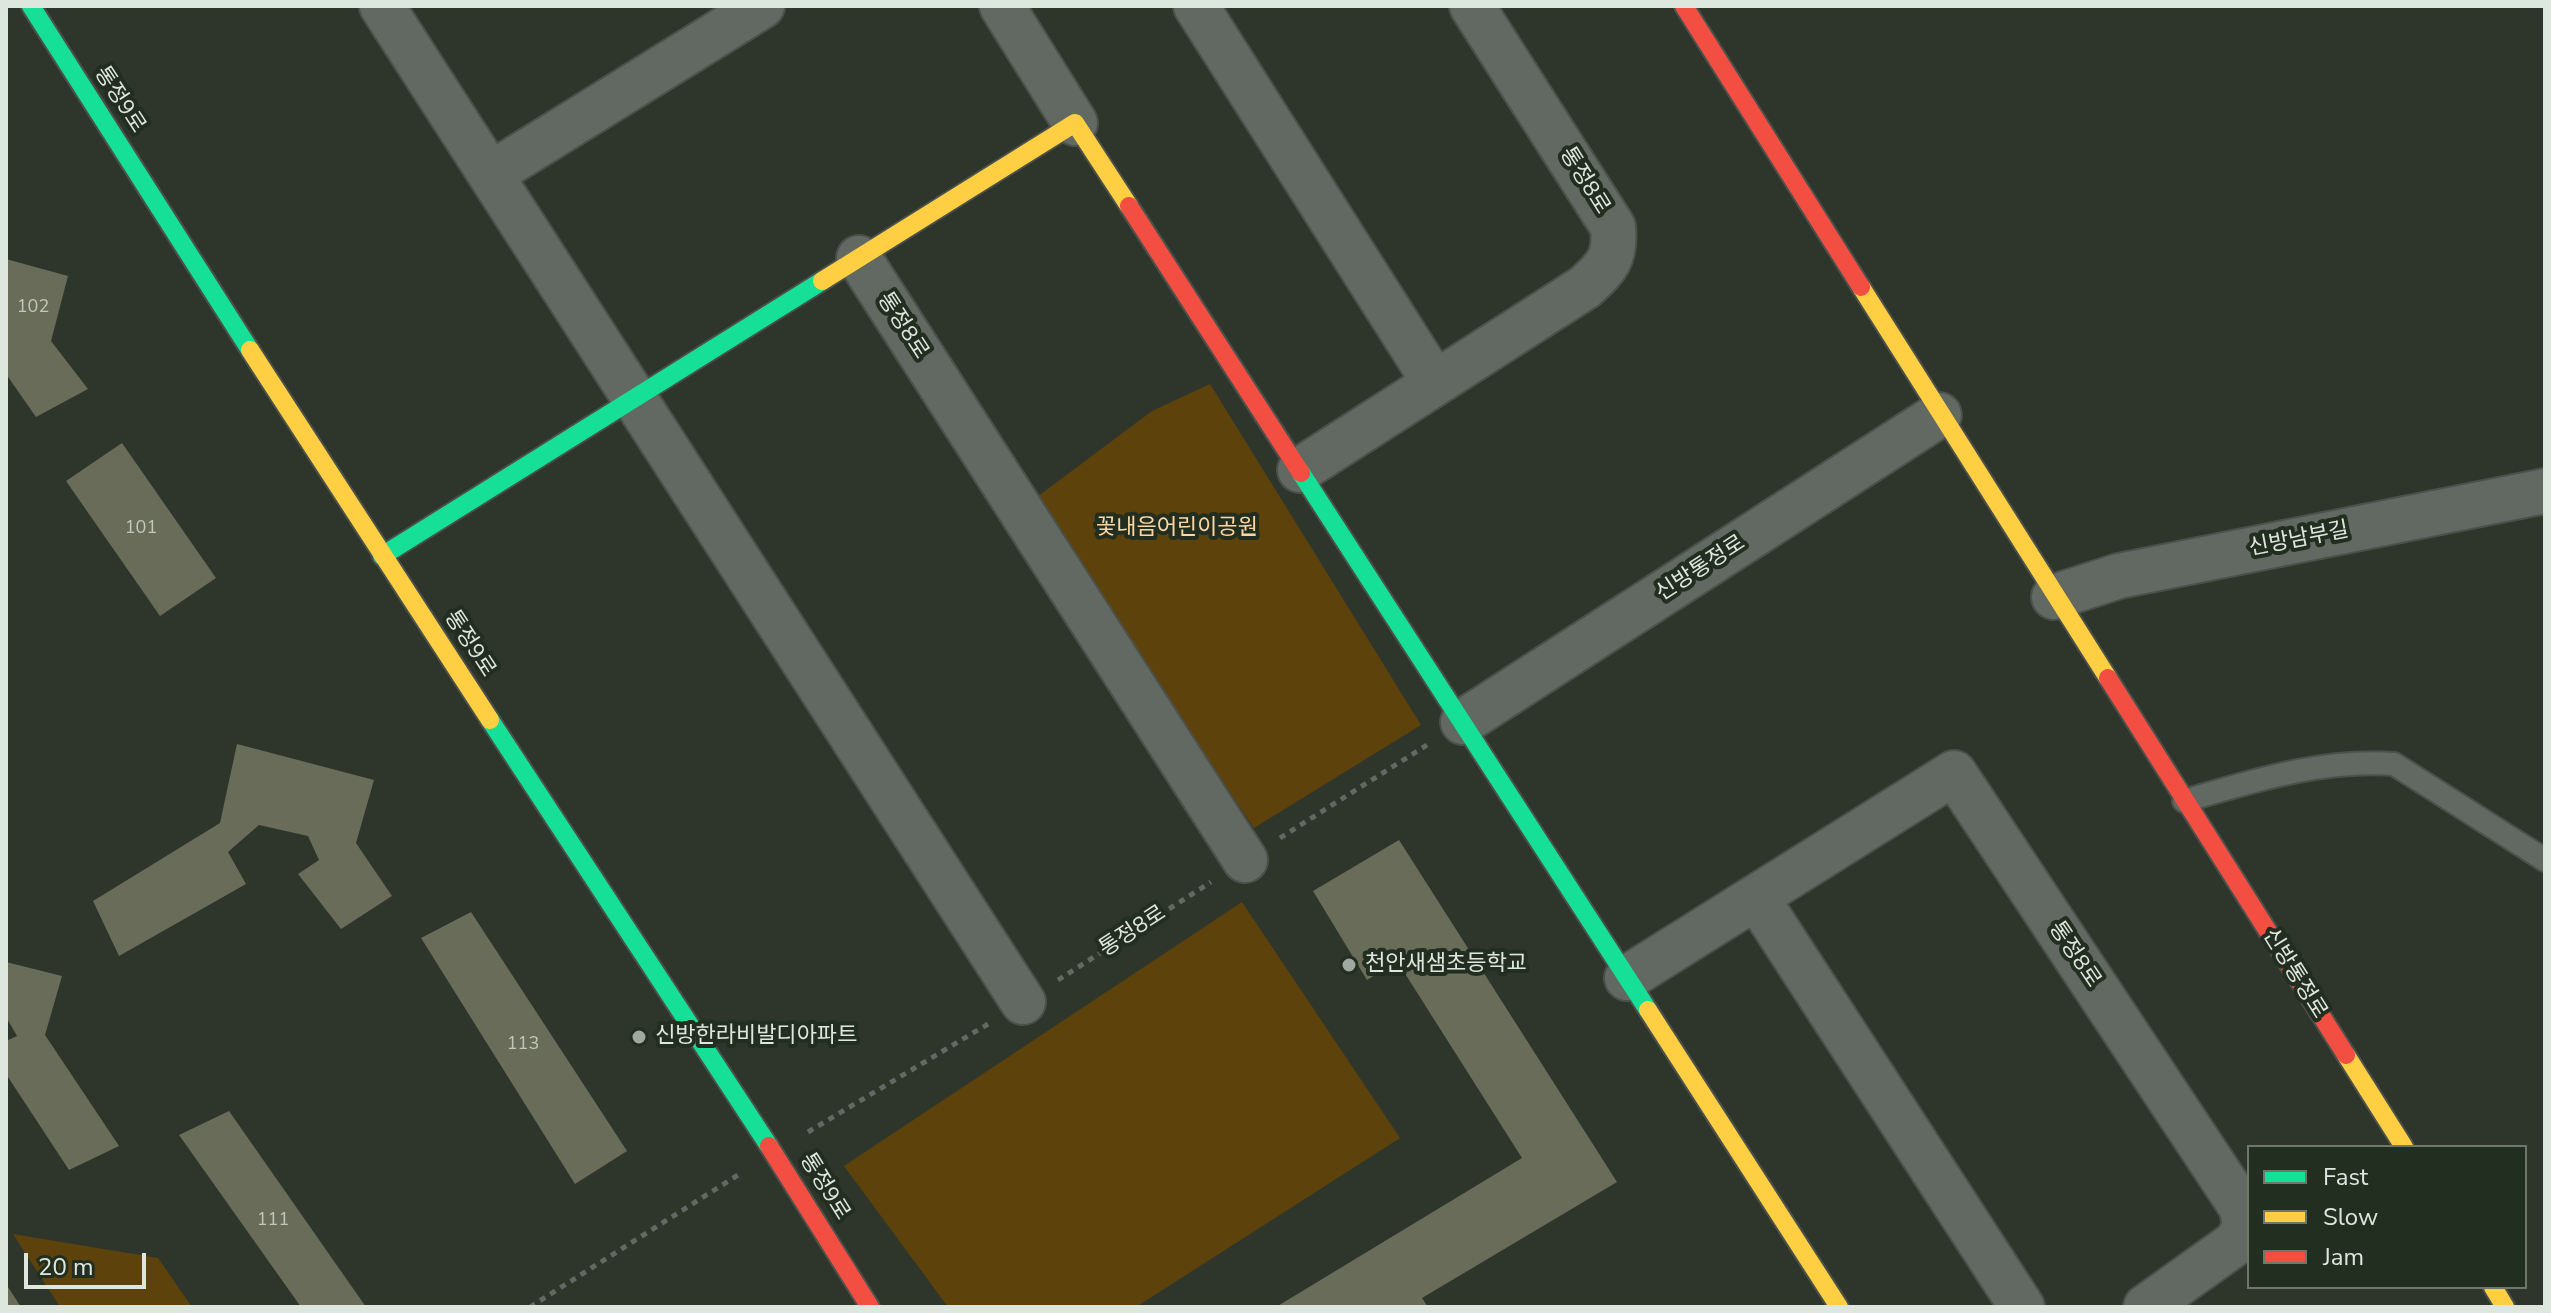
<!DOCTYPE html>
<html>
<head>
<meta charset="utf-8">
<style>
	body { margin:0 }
	#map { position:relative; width:2551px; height:1313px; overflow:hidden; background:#2e362c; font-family:"Nunito Sans",sans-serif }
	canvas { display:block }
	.frame { position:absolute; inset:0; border:8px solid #dee7dd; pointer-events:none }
	.legend { position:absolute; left:2247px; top:1145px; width:280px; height:144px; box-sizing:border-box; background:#222e1f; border:2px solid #6d786b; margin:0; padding:10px 14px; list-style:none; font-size:24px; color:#dee7dd }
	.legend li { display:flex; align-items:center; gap:16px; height:40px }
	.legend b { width:40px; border:2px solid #6d786b }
	.scale { position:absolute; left:24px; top:1253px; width:122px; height:36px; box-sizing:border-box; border:4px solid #dee7dd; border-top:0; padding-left:10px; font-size:24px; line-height:28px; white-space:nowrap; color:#dee7dd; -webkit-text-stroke:6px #222e1f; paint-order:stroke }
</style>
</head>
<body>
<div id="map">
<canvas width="2551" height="1313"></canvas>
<div class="frame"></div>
<ul class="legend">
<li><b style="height:10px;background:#16e098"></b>Fast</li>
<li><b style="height:10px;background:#ffcf43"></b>Slow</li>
<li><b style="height:10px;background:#f24e42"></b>Jam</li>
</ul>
<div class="scale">20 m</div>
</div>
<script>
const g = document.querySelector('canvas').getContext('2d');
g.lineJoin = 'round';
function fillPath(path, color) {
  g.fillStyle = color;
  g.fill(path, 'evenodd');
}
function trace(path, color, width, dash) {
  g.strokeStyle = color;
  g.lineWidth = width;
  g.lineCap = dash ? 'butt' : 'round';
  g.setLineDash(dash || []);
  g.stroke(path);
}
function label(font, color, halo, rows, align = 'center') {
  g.font = font + ' "Nunito Sans","Noto Sans KR",sans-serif';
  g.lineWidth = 8;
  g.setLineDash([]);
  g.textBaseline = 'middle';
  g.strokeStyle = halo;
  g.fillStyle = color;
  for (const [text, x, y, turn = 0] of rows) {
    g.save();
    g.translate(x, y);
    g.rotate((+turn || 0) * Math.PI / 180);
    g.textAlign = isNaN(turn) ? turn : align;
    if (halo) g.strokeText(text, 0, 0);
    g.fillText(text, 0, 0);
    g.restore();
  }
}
const green = new Path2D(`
	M1210,384L1421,725L1254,828L1033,500L1152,411Z
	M1242,902L1400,1138L1136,1307H948L844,1166Z
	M13,1234L158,1258L192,1307H60Z`);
const building = new Path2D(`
	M6,259L68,276L51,341L88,389L36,417L6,374Z
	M122,443L216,578L160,616L66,481Z
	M237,744L374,780L356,843L392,896L341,929L298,874L319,860L308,836L259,825L228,852L246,884L119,956L93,901L220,823Z
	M1399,840L1617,1182L1422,1298L1428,1307H1276L1522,1158L1397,961L1367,980L1313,891Z
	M471,912L627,1151L575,1184L421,938Z
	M6,962L62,976L45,1035L119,1146L69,1170L6,1074V1041L17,1036L6,1017Z
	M229,1111L366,1307H301L179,1135Z
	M6,1284L21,1307H6Z`);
const path = new Path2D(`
	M1280,838L1427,745
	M1058,980L1211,882
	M808,1132L988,1024
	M530,1307L738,1175`);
const lane = new Path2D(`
	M2184,801C2253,781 2321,759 2394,764L2545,860`);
const street = new Path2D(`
	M382,6L1023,1002
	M1002,6L1075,123
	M1196,6L1435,383
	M491,174L762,6
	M859,258L1245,860
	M1300,470L1585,287C1607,267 1616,258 1613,227L1472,6
	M2054,597L2119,576L2545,491
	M1463,722L1939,415
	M1756,897L2022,1307
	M1627,978L1954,773L2242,1208L2245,1226L2237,1242L2146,1307`);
const fast = new Path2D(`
	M31,6L250,350
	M1301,473L1648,1010
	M382,556L822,281
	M490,720L769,1146`);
const slow = new Path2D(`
	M822,281L1075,123L1129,206
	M1861,287L2108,678
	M250,350L490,720
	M1648,1010L1839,1307
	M2346,1055L2404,1147
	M2493,1287L2505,1307`);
const jam = new Path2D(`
	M1684,6L1861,287
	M1129,206L1301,473
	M2108,678L2346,1055
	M769,1146L870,1307`);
const markers = [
	[1349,965,8,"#a0a99f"],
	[639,1037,8,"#a0a99f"]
];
const numberNames = [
	["102",33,308],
	["101",141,529],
	["113",523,1045],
	["111",273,1221]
];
const streetNames = [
	["통정9로",119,100,57],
	["통정8로",1584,181,58],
	["통정8로",902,326,57],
	["신방남부길",2299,540,-11],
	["신방통정로",1701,569,-33],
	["통정9로",469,644,57],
	["통정8로",1133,932,-33],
	["통정8로",2074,955,56],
	["신방통정로",2294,974,58],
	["통정9로",824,1187,58]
];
const parkNames = [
	["꽃내음어린이공원",1177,529]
];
const poiNames = [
	["천안새샘초등학교",1365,965],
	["신방한라비발디아파트",655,1037]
];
fillPath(green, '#5e420b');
fillPath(building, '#696c59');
trace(lane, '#4b514a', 26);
trace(street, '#4b514a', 48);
trace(fast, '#4b514a', 22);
trace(slow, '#4b514a', 22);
trace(jam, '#4b514a', 22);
trace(path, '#626862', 5, [6, 6]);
trace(lane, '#626862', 22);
trace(street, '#626862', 44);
trace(fast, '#16e098', 18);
trace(slow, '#ffcf43', 18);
trace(jam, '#f24e42', 18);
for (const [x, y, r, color] of markers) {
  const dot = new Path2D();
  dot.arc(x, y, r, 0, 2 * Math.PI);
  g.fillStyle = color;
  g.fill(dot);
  trace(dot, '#222e1f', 3);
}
label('18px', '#c1c8bc', null, numberNames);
label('22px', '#dee7dd', '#222e1f', streetNames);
label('22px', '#fcd7a4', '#222e1f', parkNames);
label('22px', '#dee7dd', '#222e1f', poiNames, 'left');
</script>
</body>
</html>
